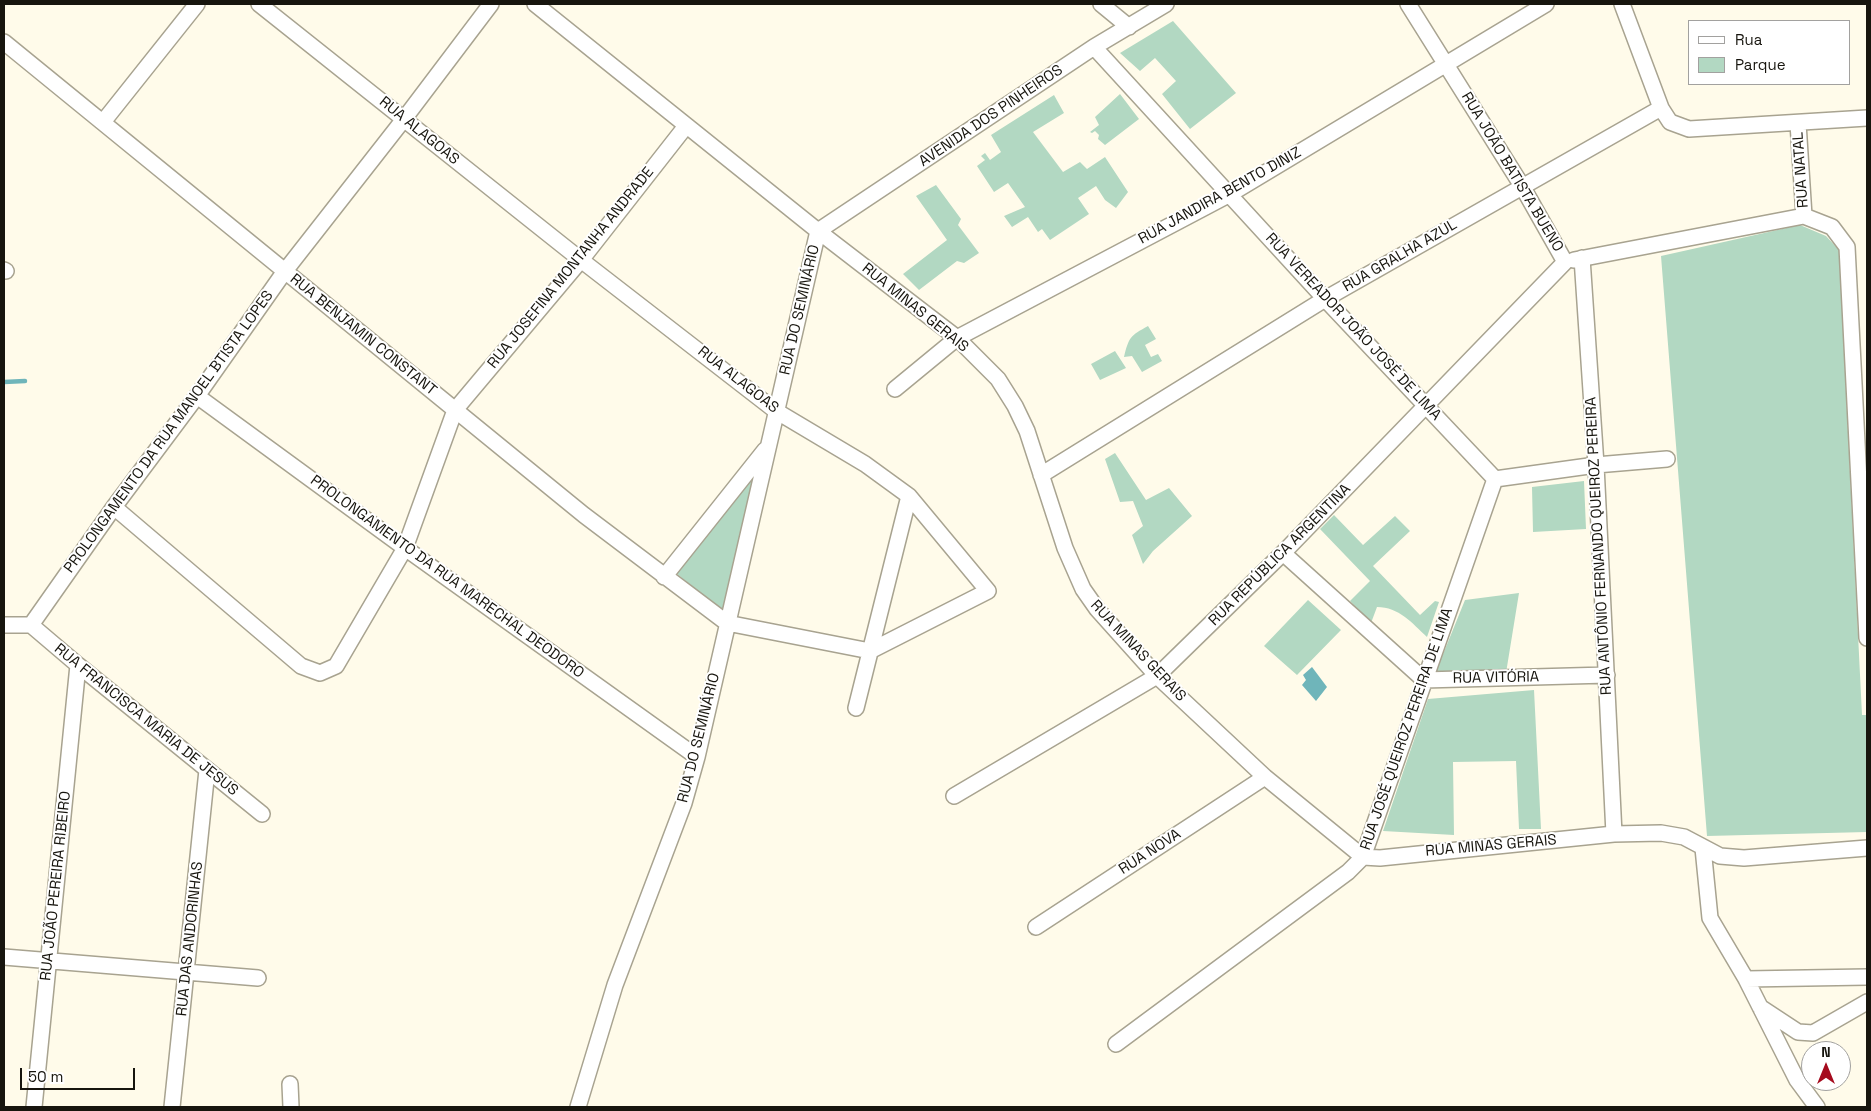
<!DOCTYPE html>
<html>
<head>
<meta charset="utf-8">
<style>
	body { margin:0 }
	#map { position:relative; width:1871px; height:1111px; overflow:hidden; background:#fffbea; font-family:"Space Grotesk",sans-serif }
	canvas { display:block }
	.frame { position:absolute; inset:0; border:5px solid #17150e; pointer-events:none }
	.legend { position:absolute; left:1688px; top:20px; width:162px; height:65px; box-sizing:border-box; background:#fff; border:1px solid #a2a19f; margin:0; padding:6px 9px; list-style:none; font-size:15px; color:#17150e }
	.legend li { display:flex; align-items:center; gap:10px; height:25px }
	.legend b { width:25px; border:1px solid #a2a19f }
	.north { position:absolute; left:1801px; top:1041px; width:50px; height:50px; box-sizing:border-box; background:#fff; border:1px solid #a2a19f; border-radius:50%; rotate:0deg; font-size:14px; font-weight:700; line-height:20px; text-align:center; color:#17150e }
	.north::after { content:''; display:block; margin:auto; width:18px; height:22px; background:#a50b1e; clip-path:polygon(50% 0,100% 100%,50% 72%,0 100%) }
	.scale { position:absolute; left:20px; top:1068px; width:115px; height:22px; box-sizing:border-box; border:2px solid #17150e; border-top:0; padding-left:6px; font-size:15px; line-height:18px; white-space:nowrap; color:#17150e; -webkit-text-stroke:4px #fff; paint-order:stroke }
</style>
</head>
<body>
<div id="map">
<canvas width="1871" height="1111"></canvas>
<div class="frame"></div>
<ul class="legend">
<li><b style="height:6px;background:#fff"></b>Rua</li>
<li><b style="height:14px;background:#b2d8c2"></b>Parque</li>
</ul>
<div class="north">N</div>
<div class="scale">50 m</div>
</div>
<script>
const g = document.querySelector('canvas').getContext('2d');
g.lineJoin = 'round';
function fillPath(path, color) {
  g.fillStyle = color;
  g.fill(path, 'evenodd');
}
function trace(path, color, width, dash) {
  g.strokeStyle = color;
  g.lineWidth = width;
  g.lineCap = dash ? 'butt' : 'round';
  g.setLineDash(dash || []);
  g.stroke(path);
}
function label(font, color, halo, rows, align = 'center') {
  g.font = font + ' "Space Grotesk",sans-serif';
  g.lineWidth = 4;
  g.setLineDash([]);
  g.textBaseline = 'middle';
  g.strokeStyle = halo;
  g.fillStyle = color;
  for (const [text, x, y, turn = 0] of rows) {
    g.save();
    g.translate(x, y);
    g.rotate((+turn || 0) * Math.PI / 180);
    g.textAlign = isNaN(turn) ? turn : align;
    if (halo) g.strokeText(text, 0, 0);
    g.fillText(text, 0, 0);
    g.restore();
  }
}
const green = new Path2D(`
	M1173,21L1236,93L1190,129L1162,94L1176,81L1155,58L1140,71L1120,53Z
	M1120,94L1139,119L1105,145L1098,139L1099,135L1095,131L1092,133L1090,132L1099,125L1095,117Z
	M1054,95L1064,113L1033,132L1063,172L1080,162L1087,169L1105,157L1128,192L1116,208L1105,200L1096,186L1078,198L1089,214L1050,240L1042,229L1038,232L1028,217L1012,227L1004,216L1025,207L1008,183L994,192L977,166L985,160L981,156L985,153L990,160L1001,152L991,135Z
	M936,185L961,219L958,225L979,253L964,263L957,261L919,290L903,274L947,240L916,196Z
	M1800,225L1826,236L1839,250L1862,715H1867V832L1707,836L1661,256Z
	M1148,326L1156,339L1145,345L1151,357L1158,354L1162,361L1142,372L1132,356L1124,357C1129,337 1130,336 1148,326Z
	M1115,351L1126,368L1100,380L1091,364Z
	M1115,453L1146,500L1169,488L1192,516L1153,551L1143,564L1132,535L1143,526L1133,501L1120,502L1105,459Z
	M759,466L725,613L676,573Z
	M1584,481L1586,529L1533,532L1532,487Z
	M1334,515L1363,545L1395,516L1410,531L1373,566L1420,615L1435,601L1439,602L1427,637C1412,623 1399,607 1377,607L1371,623L1350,601L1370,581L1320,529Z
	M1519,593L1506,673L1435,674L1465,600Z
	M1308,600L1341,630L1297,675L1264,646Z
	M1534,690L1541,829H1519L1516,761L1453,762L1454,835L1383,831L1428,699Z`);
const water = new Path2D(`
	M1312,667L1327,687L1316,701L1302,685L1306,680L1303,675Z`);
const stream = new Path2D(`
	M4,382L25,381`);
const minor = new Path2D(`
	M535,4L818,231L957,338L998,379L1015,406L1027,431L1065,548L1083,589L1097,609L1157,676L1265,777L1363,857L1380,858L1614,834L1661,833L1684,837L1720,856L1744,858L1867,848
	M1101,4L1129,27
	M1408,4L1522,186L1565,262
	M1622,4L1661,108L1670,122L1689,129L1867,118
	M4,42L584,515L727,623L870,651L988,591L909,496L865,464L776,411L581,260L259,4
	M1094,47L1325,299L1495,479L1596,465L1667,459
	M103,122L197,4
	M1798,123L1804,216
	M1804,216L1832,227L1847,247L1867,638
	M818,231L1094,47L1166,4
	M1582,258L1596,465L1614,834
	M1574,260L1804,216
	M4,270L6,271
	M895,389L957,338L1230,194L1546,4
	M197,396L405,548L697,757
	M1041,475L1325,299L1661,108
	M114,507L301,666L320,673L336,666L405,548L455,410L581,260L686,126
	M1283,553L1424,680L1607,675
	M664,577L765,450
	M4,625H31
	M31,625L114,507L197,396L285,271L404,119L491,4
	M31,625L78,665L262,814
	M856,708L909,496
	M954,796L1157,676L1283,553L1565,262
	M1703,848L1710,918L1746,979L1797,1080L1817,1107
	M1036,927L1265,777
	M4,957L258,978
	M1746,979L1867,977
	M1760,1007L1798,1032L1813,1033L1867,1002
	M1116,1044L1348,872L1363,857L1495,479
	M290,1084L291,1107
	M34,1107L78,665
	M172,1107L207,770
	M578,1107L615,985L684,803L697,757L818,231`);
const streetNames = [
	["AVENIDA DOS PINHEIROS",991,116,-34],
	["RUA ALAGOAS",419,131,39],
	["RUA NATAL",1801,170,-94],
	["RUA JOÃO BATISTA BUENO",1512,172,59],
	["RUA JANDIRA BENTO DINIZ",1220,196,-29],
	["RUA GRALHA AZUL",1400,256,-30],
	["RUA JOSEFINA MONTANHA ANDRADE",571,268,-51],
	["RUA MINAS GERAIS",915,308,39],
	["RUA DO SEMINÁRIO",800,310,-77],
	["RUA VEREADOR JOÃO JOSÉ DE LIMA",1353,327,47],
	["RUA BENJAMIN CONSTANT",363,335,39],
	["RUA ALAGOAS",738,380,38],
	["PROLONGAMENTO DA RUA MANOEL BTISTA LOPES",169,432,-54],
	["RUA ANTÔNIO FERNANDO QUEIROZ PEREIRA",1599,546,-93],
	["RUA REPÚBLICA ARGENTINA",1280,555,-45],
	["PROLONGAMENTO DA RUA MARECHAL DEODORO",447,577,36],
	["RUA MINAS GERAIS",1138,651,47],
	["RUA VITÓRIA",1496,678,-1],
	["RUA FRANCISCA MARIA DE JESUS",146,720,39],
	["RUA JOSÉ QUEIROZ PEREIRA DE LIMA",1407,729,-71],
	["RUA DO SEMINÁRIO",699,738,-76],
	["RUA MINAS GERAIS",1491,846,-5],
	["RUA NOVA",1150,852,-33],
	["RUA JOÃO PEREIRA RIBEIRO",56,886,-84],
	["RUA DAS ANDORINHAS",190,939,-84]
];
fillPath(green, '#b2d8c2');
fillPath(water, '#6fb5ba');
trace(stream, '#6fb5ba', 4.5);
trace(minor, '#a8a390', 18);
trace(minor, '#fff', 15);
label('15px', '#17150e', '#fff', streetNames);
</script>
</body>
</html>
